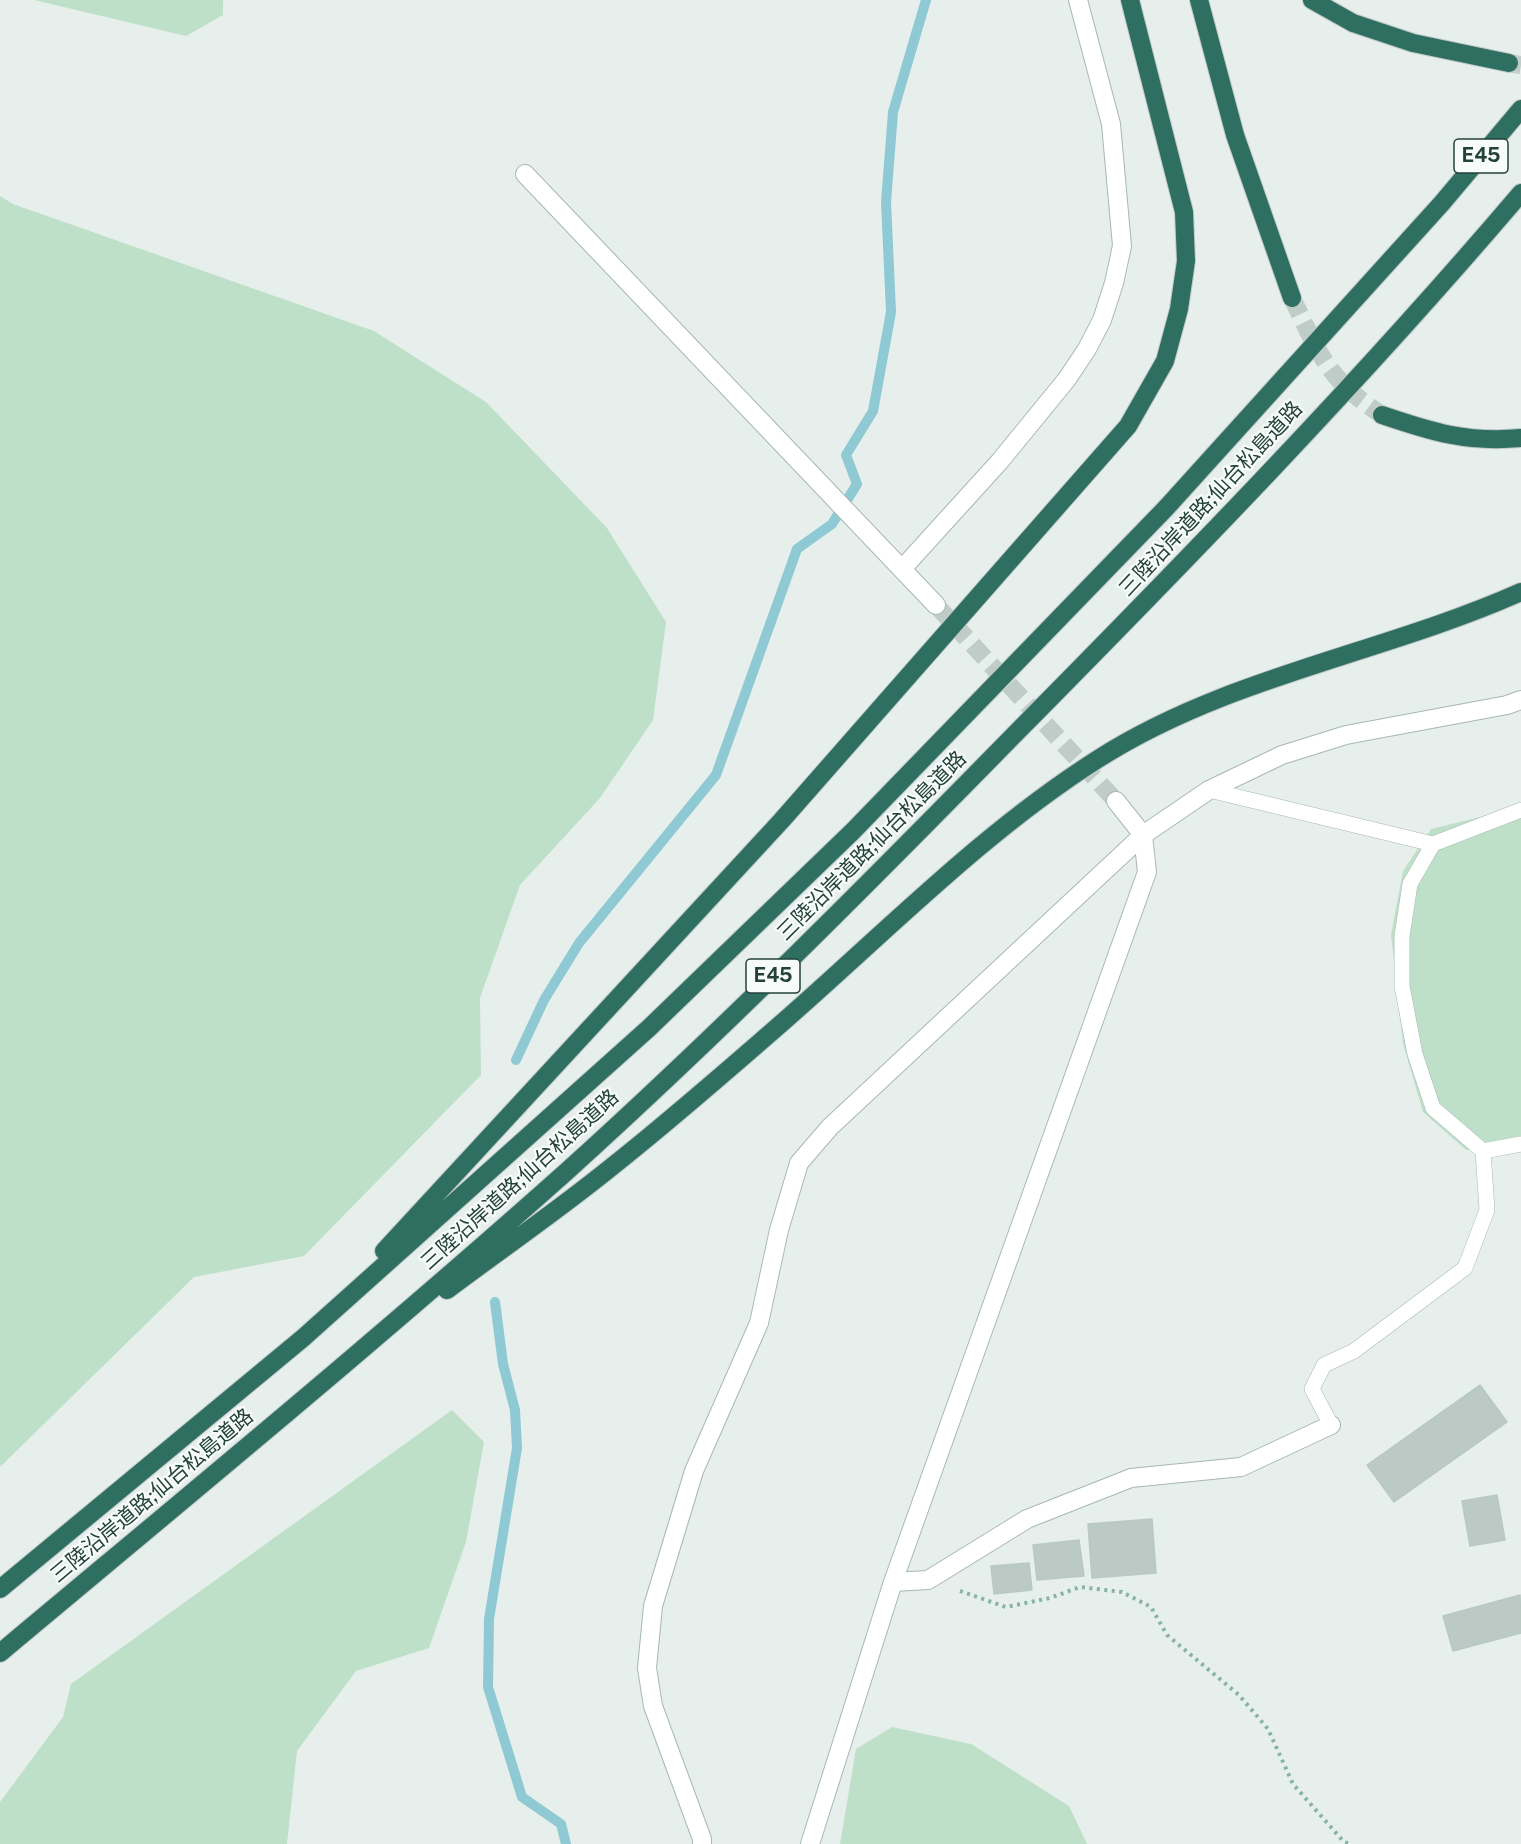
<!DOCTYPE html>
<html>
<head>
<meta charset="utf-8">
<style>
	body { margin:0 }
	canvas { display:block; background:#e6efeb }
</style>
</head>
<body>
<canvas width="1521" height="1844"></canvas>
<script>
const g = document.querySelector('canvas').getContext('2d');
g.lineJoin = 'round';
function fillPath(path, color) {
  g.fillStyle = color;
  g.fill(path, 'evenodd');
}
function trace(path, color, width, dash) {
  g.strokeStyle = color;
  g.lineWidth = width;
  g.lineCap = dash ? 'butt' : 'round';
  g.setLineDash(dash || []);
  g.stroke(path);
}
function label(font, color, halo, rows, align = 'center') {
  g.font = font + ' "Public Sans","Noto Sans JP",sans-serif';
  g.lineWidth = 4.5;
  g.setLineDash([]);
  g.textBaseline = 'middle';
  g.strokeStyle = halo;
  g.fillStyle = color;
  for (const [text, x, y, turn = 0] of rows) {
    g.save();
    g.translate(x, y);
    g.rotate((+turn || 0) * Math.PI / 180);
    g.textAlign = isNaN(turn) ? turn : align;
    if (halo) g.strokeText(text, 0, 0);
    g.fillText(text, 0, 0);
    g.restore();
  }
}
const green = new Path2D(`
	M34,0H223V15L186,36Z
	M0,196L13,204L374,331L486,402L607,528L666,622L653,720L600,798L520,885L480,998L481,1075L304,1256L194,1277L0,1467Z
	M1521,807V1148L1466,1150L1423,1112L1403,1044L1391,935L1403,871L1431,829Z
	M452,1410L484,1442L466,1542L429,1648L356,1671L297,1751L287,1844H0V1802L63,1717L71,1684Z
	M892,1727L971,1744L1069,1806L1087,1844H840L856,1749Z`);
const stream = new Path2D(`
	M516,1060L544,1000L579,943L716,775L797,549L832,524L857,484L846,455L873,411L891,312L886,202L893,112L926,0
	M495,1302L503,1364L515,1410L517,1448L489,1619L488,1687L522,1797L561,1824L566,1844`);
const building = new Path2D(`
	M1480,1385L1507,1422L1394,1502L1367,1465Z
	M1497,1495L1505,1540L1470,1546L1462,1501Z
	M1152,1519L1156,1573L1092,1578L1088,1524Z
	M1079,1540L1084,1576L1037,1580L1033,1545Z
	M1029,1563L1032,1590L994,1594L991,1566Z
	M1520,1595L1521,1633L1453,1651L1443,1616Z`);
const minorTunnel = new Path2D(`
	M936,605L1116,801`);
const motorwayTunnel = new Path2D(`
	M1509,63L1521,65
	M1292,298C1320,355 1327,379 1382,415`);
const path = new Path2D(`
	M960,1591L1006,1607L1050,1598L1080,1587L1122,1592L1151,1607L1167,1635L1239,1695L1268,1729L1293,1784L1344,1842L1351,1844`);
const service = new Path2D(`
	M1209,790L1433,844L1410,884L1402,936V986L1415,1054L1433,1108L1483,1151L1487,1210L1465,1268L1354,1351L1324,1365L1312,1389L1331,1425
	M1433,844L1521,810
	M1483,1151L1521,1144`);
const minor = new Path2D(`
	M525,174L936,605
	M902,569L1000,461L1067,379L1087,349L1102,320L1114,283L1122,246L1111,124L1078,0
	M893,1582L928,1580L1027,1519L1131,1478L1241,1467L1331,1425
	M702,1844V1839L653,1706L647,1668L653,1606L694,1471L759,1323L779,1230L799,1163L830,1127L1143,835L1209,790L1282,755L1346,735L1507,705L1521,700
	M810,1844L893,1582L1147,872L1143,835L1116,801`);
const motorway = new Path2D(`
	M1199,0L1235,135L1292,298
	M1312,0L1353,23L1413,43L1509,63
	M1382,415C1432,432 1467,443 1521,438
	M384,1251L782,820L1128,426L1165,361L1179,309L1186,261L1184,212L1130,0
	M447,1290C503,1248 560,1209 614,1165C672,1119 728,1070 783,1022C886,932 983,832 1098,759C1228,676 1382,654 1521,592
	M0,1589L303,1338L649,1028L853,831L1166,508L1442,203L1521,109
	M0,1653C190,1494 381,1337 566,1172C721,1032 868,884 1014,735C1188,559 1361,381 1521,193`);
const shields = [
	[1481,156,54],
	[773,976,54]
];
const shieldNames = [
	["E45",1481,156],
	["E45",773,976]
];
const streetNames = [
	["三陸沿岸道路;仙台松島道路",1211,499,-47],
	["三陸沿岸道路;仙台松島道路",872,846,-45],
	["三陸沿岸道路;仙台松島道路",520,1180,-42],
	["三陸沿岸道路;仙台松島道路",152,1496,-40]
];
fillPath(green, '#bfe0c8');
trace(stream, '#8ec9d4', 10);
fillPath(building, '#bbcac4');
trace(building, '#b8c9c2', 1.5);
trace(minorTunnel, '#bfccc8', 18, [18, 9]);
trace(motorwayTunnel, '#bfccc8', 18, [18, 9]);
trace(service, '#a8b8b2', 16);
trace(minor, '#a8b8b2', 20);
trace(motorway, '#c2cac8', 20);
trace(path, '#86b3a5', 4, [3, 4.5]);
trace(service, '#fff', 15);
trace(minor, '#fff', 18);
trace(motorway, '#2f6f62', 18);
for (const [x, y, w] of shields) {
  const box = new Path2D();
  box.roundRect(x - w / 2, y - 17, w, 34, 4.5);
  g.fillStyle = '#f7fbf9';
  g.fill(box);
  trace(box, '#24423a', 1.5);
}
label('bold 20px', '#24423a', null, shieldNames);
label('21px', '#24423a', '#f7fbf9', streetNames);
</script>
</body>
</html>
